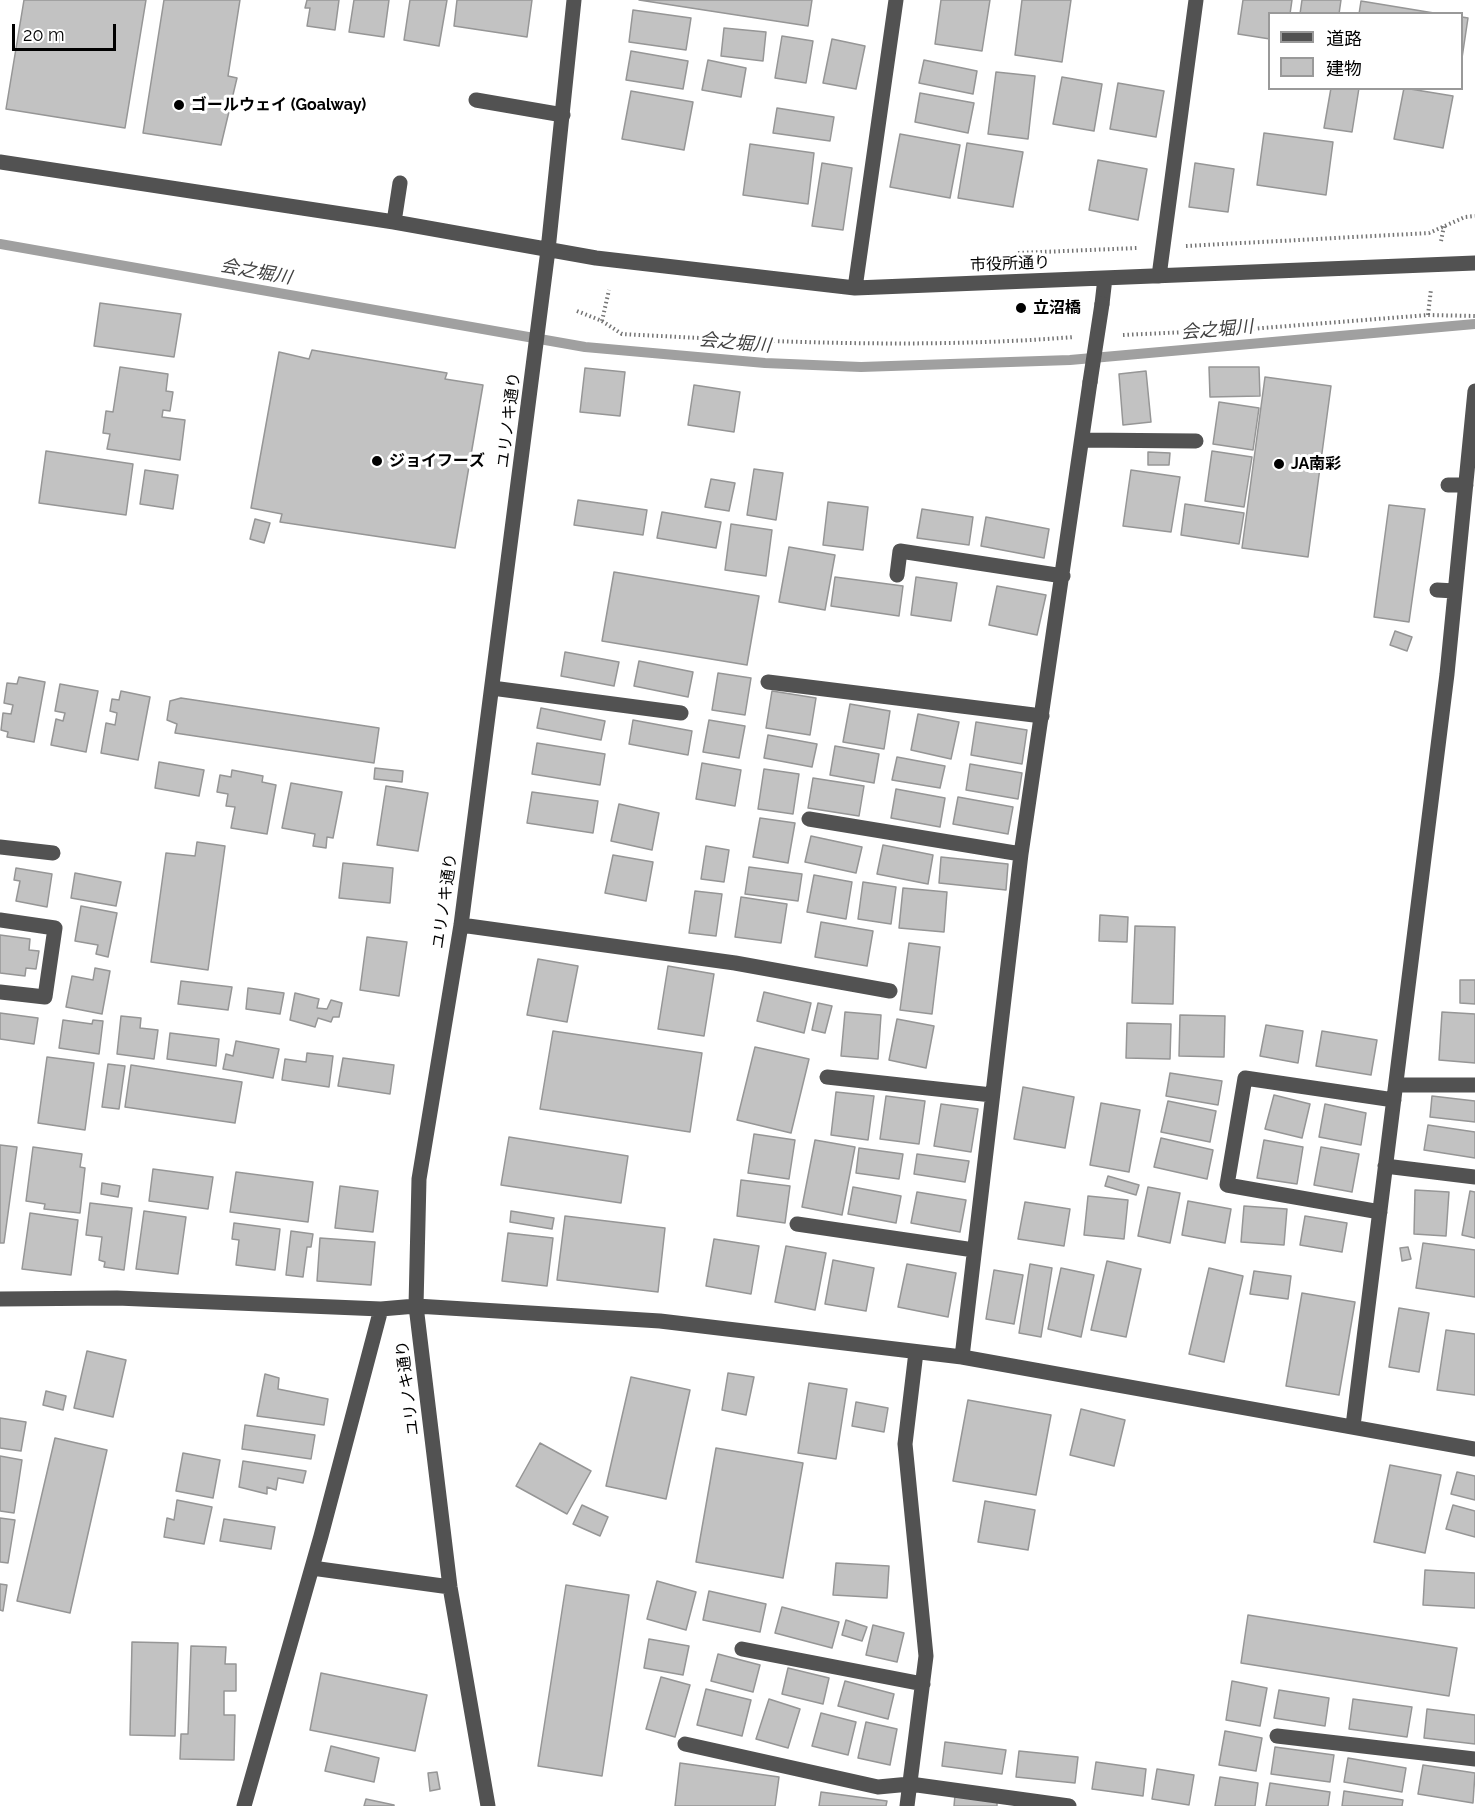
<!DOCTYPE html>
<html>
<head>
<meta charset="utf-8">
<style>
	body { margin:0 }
	#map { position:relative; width:1475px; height:1806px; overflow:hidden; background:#fff; font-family:Raleway,"Noto Sans JP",sans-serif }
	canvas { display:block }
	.legend { position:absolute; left:1268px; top:12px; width:195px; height:78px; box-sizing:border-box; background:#fff; border:2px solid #999; margin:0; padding:8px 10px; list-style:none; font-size:18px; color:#000 }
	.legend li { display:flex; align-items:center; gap:12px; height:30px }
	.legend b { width:30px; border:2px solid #999 }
	.scale { position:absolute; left:12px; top:24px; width:104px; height:27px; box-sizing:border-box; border:3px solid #000; border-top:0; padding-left:8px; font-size:18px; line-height:21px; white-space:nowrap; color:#000; -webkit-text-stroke:4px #fff; paint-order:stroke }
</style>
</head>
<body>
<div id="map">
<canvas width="1475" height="1806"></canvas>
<ul class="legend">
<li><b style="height:8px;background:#525252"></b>道路</li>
<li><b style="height:16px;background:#c2c2c2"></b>建物</li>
</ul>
<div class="scale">20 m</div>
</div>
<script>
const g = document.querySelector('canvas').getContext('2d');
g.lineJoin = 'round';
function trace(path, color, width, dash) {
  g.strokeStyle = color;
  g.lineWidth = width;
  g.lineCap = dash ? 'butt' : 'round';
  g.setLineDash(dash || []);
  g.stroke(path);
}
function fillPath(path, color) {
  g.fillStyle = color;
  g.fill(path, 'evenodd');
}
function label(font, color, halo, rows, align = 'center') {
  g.font = font + ' Raleway,"Noto Sans JP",sans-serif';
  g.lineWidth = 6;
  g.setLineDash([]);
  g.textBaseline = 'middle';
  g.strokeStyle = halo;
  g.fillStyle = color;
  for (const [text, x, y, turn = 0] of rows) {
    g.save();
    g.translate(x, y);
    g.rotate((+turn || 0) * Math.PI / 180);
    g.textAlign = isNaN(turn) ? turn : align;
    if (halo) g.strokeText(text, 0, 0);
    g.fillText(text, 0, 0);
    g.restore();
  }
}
const stream = new Path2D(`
	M0,244L585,347L765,363L861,367L1070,360L1475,324`);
const building = new Path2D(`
	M24,0H146L125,128L6,109Z
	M164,0H240L228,76L237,78L221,145L143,133Z
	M307,0H339L335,30L307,26L310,8H305Z
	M354,0H389L384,37L349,32Z
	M410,0H447L439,46L404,40Z
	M457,0H532L527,37L454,26Z
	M639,0H812L808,26Z
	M941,0H990L982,51L935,44Z
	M1022,0H1071L1062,62L1015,55Z
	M1243,0H1292L1290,14H1270V39L1238,34Z
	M1302,0H1341L1339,14H1300Z
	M1361,1L1440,14H1359Z
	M633,10L691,18L686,50L629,42Z
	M1462,17L1468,18L1462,58Z
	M724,28L766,32L763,61L721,56Z
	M782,36L813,41L806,83L775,78Z
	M832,39L865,46L856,89L823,83Z
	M631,51L688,61L683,89L626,80Z
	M708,60L746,68L741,97L702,90Z
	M924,60L977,71L973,94L919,83Z
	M996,72L1035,76L1028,139L988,134Z
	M1062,77L1102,84L1094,131L1053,124Z
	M1118,83L1164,91L1156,137L1110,129Z
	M1331,88H1359L1352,132L1324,128Z
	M1404,88L1453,96L1443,148L1394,139Z
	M631,91L693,102L684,150L622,139Z
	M920,93L974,103L968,133L915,122Z
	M777,108L834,117L830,141L773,133Z
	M1264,133L1333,142L1326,195L1257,185Z
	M900,134L960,145L950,198L890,187Z
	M967,143L1023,152L1013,207L958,198Z
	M750,144L814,153L808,204L743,195Z
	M1098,160L1147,169L1138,220L1089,210Z
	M822,163L852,168L843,230L812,226Z
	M1195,163L1234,169L1228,212L1189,207Z
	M100,303L181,314L174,357L94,346Z
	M312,350L447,373L445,379L483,385L455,548L280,522L282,514L251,508L279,352L309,359Z
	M120,367L168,374L166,391L173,392L170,411L163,410L162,417L185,420L180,460L107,449L110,434L103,433L106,411L113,412Z
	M1209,367H1259L1260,396L1210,397Z
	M585,368L625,372L620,416L580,412Z
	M1146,371L1151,422L1123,425L1119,374Z
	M1265,377L1331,386L1308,557L1242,548Z
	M694,385L740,392L734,432L688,425Z
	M1219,402L1259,408L1253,450L1213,444Z
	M46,451L133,464L126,515L39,503Z
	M1212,451L1252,457L1244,507L1205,501Z
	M1148,452L1170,453L1169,465H1148Z
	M754,469L783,473L776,520L747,515Z
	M145,470L178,475L173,509L140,504Z
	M1131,470L1180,477L1171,532L1123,526Z
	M711,479L735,483L729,511L705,507Z
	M578,500L647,510L643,535L574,525Z
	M828,502L868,507L863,550L823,545Z
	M1185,504L1244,513L1239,544L1181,535Z
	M1389,505L1425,509L1409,622L1374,617Z
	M922,509L973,517L969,545L917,538Z
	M662,512L721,522L716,548L657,538Z
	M986,517L1049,529L1044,558L981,546Z
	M255,519L270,523L264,543L250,539Z
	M731,524L772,530L766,576L725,570Z
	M789,547L835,555L825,610L779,602Z
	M614,572L759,596L747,665L602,641Z
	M835,577L903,586L899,616L831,606Z
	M916,577L957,583L951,621L911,615Z
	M997,586L1046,595L1037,635L989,625Z
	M1395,631L1412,637L1407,651L1390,645Z
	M565,652L619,662L614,686L561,676Z
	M639,661L693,672L688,697L634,686Z
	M718,673L751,678L745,715L712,710Z
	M19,677L45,682L34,742L7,737L8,732L1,730L3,713L11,714L13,705L4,703L7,683L17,684Z
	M60,684L98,691L86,752L51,745L56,719L63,721L65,713L55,711Z
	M121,691L150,697L138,760L101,753L106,723L115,725L117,713L110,711L112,699L119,700Z
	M772,691L816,698L810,735L766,728Z
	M181,698L379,728L374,763L175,733L177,724L167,720L170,701Z
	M850,704L890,711L884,749L843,742Z
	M541,708L605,721L601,740L537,728Z
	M918,714L959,722L951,759L911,750Z
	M633,720L692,731L688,755L629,744Z
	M709,720L745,726L739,758L703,752Z
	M976,722L1027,730L1022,764L971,755Z
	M768,735L817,744L812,767L764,758Z
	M537,743L605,754L600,785L532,774Z
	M835,746L879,754L874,783L830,775Z
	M897,757L945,766L940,788L892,780Z
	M159,762L204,770L199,796L155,788Z
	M702,763L741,770L735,806L696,799Z
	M970,764L1022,773L1018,799L966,790Z
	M375,768L403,771L402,782L374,779Z
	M764,769L799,774L793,814L758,809Z
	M232,770L263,776L262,782L276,785L267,834L231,828L235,807L226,806L228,794L217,792L220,775L231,777Z
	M813,778L864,786L859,816L808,808Z
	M291,783L342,792L333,838L327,837L326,848L313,846L315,834L282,828Z
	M386,786L428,793L418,851L377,845Z
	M896,789L945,798L940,827L891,818Z
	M532,792L598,801L593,833L527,823Z
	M958,797L1013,807L1008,834L953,824Z
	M619,804L659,813L652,850L611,841Z
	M760,818L795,823L788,863L753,857Z
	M811,836L862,847L856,873L805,862Z
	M197,842L225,846L208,970L151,962L166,853L195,856Z
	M883,845L933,855L928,884L877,874Z
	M706,846L729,850L724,882L701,879Z
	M613,855L653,862L646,901L605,893Z
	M941,857L1008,864L1006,890L939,883Z
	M343,863L393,868L390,903L339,898Z
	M749,867L802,874L798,901L745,894Z
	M16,868L52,874L47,907L16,901L20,881L14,880Z
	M75,873L121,882L116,906L71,898Z
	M814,875L852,882L846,919L807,912Z
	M863,882L896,887L891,924L858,919Z
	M903,888L947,892L944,932L899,928Z
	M695,891L722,894L716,936L689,933Z
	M741,897L787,904L781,943L735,937Z
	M81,906L117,913L108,957L96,954L98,945L75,941Z
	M1100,915L1128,917L1127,942L1099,941Z
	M821,922L873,931L867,966L815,957Z
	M1135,926L1175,927L1173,1004L1132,1003Z
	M0,935L30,939L29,950L39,951L36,969L26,968L25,976L0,973Z
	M367,937L407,942L399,996L360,990Z
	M909,943L940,947L932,1014L900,1010Z
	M538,959L578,966L567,1022L527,1015Z
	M668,966L714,974L704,1036L658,1029Z
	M95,968L110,971L102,1014L66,1007L72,976L93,980Z
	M1460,980H1475V1004L1460,1003Z
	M181,981L232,987L228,1010L178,1004Z
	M248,988L284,993L280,1014L246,1009Z
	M764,992L811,1003L804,1033L757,1021Z
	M295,993L319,999L317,1008L327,1009L331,1000L342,1003L339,1017H333L331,1022L318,1018L315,1027L290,1020Z
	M818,1003L832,1006L825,1033L812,1030Z
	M845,1012L881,1015L878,1059L841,1056Z
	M1442,1012L1475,1014V1063L1439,1060Z
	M0,1013L38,1018L34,1044L0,1039Z
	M1180,1015L1225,1016L1224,1057L1179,1056Z
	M121,1016L141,1018L140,1028L158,1030L154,1059L117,1054Z
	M897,1019L934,1026L926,1068L889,1060Z
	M63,1020L92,1024L93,1020L103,1021L99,1054L59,1048Z
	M1127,1023L1171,1024L1170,1059L1126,1058Z
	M1266,1025L1303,1031L1298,1063L1260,1056Z
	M553,1031L702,1053L690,1132L540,1109Z
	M1322,1031L1377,1040L1371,1075L1316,1066Z
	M170,1033L219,1039L216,1066L167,1059Z
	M236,1041L279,1049L273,1078L223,1069L226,1054L233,1056Z
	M755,1047L809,1059L791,1133L737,1120Z
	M307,1053L333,1056L329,1087L282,1080L285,1059L306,1062Z
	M47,1057L94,1063L85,1130L38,1123Z
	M343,1058L394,1065L390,1094L338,1086Z
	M108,1064L125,1066L119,1109L102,1107Z
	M131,1065L242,1082L235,1123L125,1107Z
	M1170,1073L1222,1081L1218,1105L1166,1096Z
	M1023,1087L1074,1097L1065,1148L1014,1139Z
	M836,1092L874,1096L868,1140L831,1135Z
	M1274,1095L1310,1104L1302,1138L1265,1129Z
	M886,1096L925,1101L919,1144L880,1139Z
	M1432,1096L1475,1101V1122L1430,1117Z
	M1168,1101L1216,1111L1210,1142L1161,1132Z
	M1101,1103L1140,1110L1129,1172L1090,1165Z
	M941,1104L978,1109L971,1152L934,1146Z
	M1325,1104L1366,1113L1361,1145L1319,1137Z
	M1428,1125L1475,1132V1158L1424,1150Z
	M754,1134L795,1140L789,1179L748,1173Z
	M509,1137L628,1156L621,1203L501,1185Z
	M1161,1138L1213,1150L1207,1179L1154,1167Z
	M815,1140L855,1147L842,1215L802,1207Z
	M1264,1140L1303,1147L1297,1184L1257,1178Z
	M0,1145L17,1147L4,1243H0Z
	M33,1147L82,1154L80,1167L85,1168L80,1213L44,1209L45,1204L26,1201Z
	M1321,1147L1359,1154L1352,1192L1314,1185Z
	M859,1148L903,1154L899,1179L856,1173Z
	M917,1154L969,1161L965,1182L914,1174Z
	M153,1169L213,1177L208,1209L149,1201Z
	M236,1172L313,1182L308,1222L230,1212Z
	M1108,1176L1139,1185L1136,1195L1105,1186Z
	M741,1180L790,1186L785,1223L737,1216Z
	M102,1183L120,1186L118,1197L101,1194Z
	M340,1186L378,1191L373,1232L335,1228Z
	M853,1187L901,1196L896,1223L848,1214Z
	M1148,1187L1180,1193L1170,1243L1138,1236Z
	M1415,1190L1449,1192L1446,1236L1414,1234Z
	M1470,1191L1475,1192V1238L1462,1235Z
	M917,1192L966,1200L960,1232L911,1223Z
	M1088,1196L1128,1200L1124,1239L1084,1235Z
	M1188,1201L1231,1209L1225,1243L1182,1235Z
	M1025,1202L1070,1209L1064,1246L1018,1239Z
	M90,1203L132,1208L124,1270L104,1267L105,1262L99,1260L102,1237L86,1235Z
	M1244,1206L1287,1209L1284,1245L1241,1242Z
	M144,1211L186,1217L178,1274L136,1269Z
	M511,1211L554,1218L552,1229L510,1222Z
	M30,1213L78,1220L71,1275L22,1269Z
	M565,1216L665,1228L658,1292L557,1280Z
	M1305,1216L1347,1223L1342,1252L1300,1245Z
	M234,1223L280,1229L275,1270L236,1265L239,1240L232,1239Z
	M291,1231L313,1234L311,1247H307L303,1277L286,1275Z
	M508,1233L553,1238L547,1286L502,1281Z
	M320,1238L375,1242L371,1285L317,1281Z
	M714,1239L759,1246L751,1294L706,1286Z
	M1423,1243L1475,1250V1297L1416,1288Z
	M786,1246L826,1253L815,1310L775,1302Z
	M1408,1247L1411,1259L1402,1261L1400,1248Z
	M833,1260L874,1268L866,1311L825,1304Z
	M1107,1261L1141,1269L1126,1337L1091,1330Z
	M907,1264L956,1273L948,1317L898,1307Z
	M1030,1264L1052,1268L1041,1337L1019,1333Z
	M1061,1268L1094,1275L1081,1337L1048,1329Z
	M1209,1268L1243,1276L1224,1362L1189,1354Z
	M994,1270L1023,1275L1014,1324L986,1319Z
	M1254,1271L1291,1276L1288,1299L1250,1294Z
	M1302,1293L1355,1302L1339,1395L1286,1386Z
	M1399,1308L1429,1313L1419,1372L1389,1367Z
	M1446,1330L1475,1334V1395L1437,1390Z
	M87,1351L126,1360L113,1417L74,1408Z
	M728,1373L754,1377L746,1415L722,1410Z
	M265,1374L279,1378L278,1389L328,1399L324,1425L257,1416Z
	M631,1377L690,1390L666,1499L606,1486Z
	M809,1383L847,1389L836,1459L798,1453Z
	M46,1391L66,1396L63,1410L43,1405Z
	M968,1400L1051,1415L1036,1495L953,1481Z
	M856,1402L888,1408L884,1432L852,1426Z
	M1081,1409L1125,1420L1114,1466L1070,1455Z
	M0,1418L26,1422L21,1451L0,1448Z
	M245,1425L315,1435L311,1459L242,1449Z
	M55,1438L107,1450L70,1613L17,1601Z
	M540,1443L591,1471L567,1514L516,1486Z
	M716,1448L803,1463L783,1578L696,1562Z
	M183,1453L220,1460L213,1498L176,1491Z
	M0,1456L22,1460L14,1513L0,1511Z
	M243,1461L306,1471L303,1483L278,1478L276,1490L267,1487V1494L239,1487Z
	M1390,1465L1441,1475L1425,1553L1374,1542Z
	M1457,1472L1475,1476V1500L1451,1494Z
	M177,1500L212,1507L204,1544L164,1537L167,1518L174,1520Z
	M985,1501L1035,1510L1028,1550L978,1542Z
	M582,1505L608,1517L600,1536L573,1524Z
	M1453,1505L1475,1511V1537L1446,1529Z
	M0,1518L15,1520L8,1563L0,1562Z
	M224,1519L275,1527L271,1549L220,1541Z
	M836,1563L889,1566L887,1598L833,1595Z
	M1425,1570L1475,1573V1608L1423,1605Z
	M657,1581L696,1592L686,1630L647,1619Z
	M0,1584L7,1585L3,1611L0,1610Z
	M566,1585L629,1595L602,1776L538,1766Z
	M709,1591L766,1604L760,1632L703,1620Z
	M782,1607L839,1622L832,1648L775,1633Z
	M1248,1615L1457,1648L1449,1696L1241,1663Z
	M846,1620L867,1627L862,1641L842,1635Z
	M873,1625L904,1633L897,1662L866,1655Z
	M649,1639L689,1646L683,1675L644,1668Z
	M132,1642L178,1643L175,1736L130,1735Z
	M191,1646L226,1647L225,1664H236V1691H224V1715H235L234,1760L180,1759L181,1734H188Z
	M718,1654L760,1665L753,1692L711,1681Z
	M788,1668L829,1678L823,1704L782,1694Z
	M321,1673L427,1695L415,1751L310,1730Z
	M661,1677L690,1685L675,1737L646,1729Z
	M845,1681L894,1694L888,1719L838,1706Z
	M1232,1681L1267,1688L1260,1726L1226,1720Z
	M706,1689L751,1700L742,1736L697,1725Z
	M1279,1690L1329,1698L1325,1726L1274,1718Z
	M769,1699L800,1709L788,1748L756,1739Z
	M1353,1699L1412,1707L1407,1737L1349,1729Z
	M1427,1709L1475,1715V1744L1424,1738Z
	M821,1713L856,1722L848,1755L812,1746Z
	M866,1722L897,1729L890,1765L858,1758Z
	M1225,1731L1262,1738L1256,1771L1219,1765Z
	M945,1742L1006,1750L1002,1774L942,1766Z
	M331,1746L379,1758L374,1782L325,1771Z
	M1275,1747L1334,1755L1330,1782L1271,1774Z
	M1019,1751L1078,1757L1075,1783L1016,1777Z
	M1348,1758L1406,1768L1402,1792L1344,1782Z
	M1096,1762L1146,1769L1143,1796L1092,1789Z
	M680,1763L779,1777L775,1806H675Z
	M1423,1765L1475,1773L1473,1803L1418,1794Z
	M1157,1769L1194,1775L1189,1805L1152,1799Z
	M437,1772L440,1789L430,1791L428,1773Z
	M1220,1777L1258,1783L1255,1806H1215Z
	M1270,1783L1330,1792L1328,1806H1266Z
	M1344,1791L1403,1800L1402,1806H1342Z
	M821,1792L887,1801L886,1806H819Z
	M955,1795L997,1801V1806H954Z
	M366,1799L394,1805V1806H364Z`);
const path = new Path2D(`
	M1441,241L1444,226
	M1186,246L1429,233L1465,217L1475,216
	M1018,253L1137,248
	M577,311L602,321L609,290
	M1428,315L1431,289
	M602,321L622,334C772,342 923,349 1074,337
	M1123,335L1250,329L1428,315L1475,316`);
const minor = new Path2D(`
	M476,100L563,115
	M0,162L394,222L596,258L855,288L1475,263
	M394,222L400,183
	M1159,276L1196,0
	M855,288L896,0
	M1102,304L1105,278
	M1082,440L1196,441
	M1448,485H1466
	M897,575L900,551L1063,576
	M1437,590L1455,591
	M768,682L1042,716
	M492,688L681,713
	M809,819L1021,854
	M0,847L53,853
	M0,920L55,928L45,997L0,992
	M461,925L735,963L890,991
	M827,1077L992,1095
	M1396,1085H1475
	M1385,1166L1475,1177
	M1380,1212L1227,1185L1245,1078L1394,1100
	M797,1224L974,1250
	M0,1299L117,1298L381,1309L416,1306L660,1321L962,1357L1475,1449
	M962,1357L1021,854L1090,382
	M1353,1426L1447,674L1475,391
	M312,1568L450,1587
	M742,1649L923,1684
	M1277,1736L1475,1759
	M685,1744L878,1787L910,1784L1069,1806
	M244,1806L321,1536L381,1309
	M488,1806L450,1587L416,1306L419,1179L461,925L548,250L574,0
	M907,1806L926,1656L905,1444L916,1352`);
const minorBridge = new Path2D(`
	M1090,382L1102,304`);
const markers = [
	[179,105,6,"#000"],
	[1021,308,6,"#000"],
	[377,461,6,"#000"],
	[1279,464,6,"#000"]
];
const poiNames = [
	["ゴールウェイ (Goalway)",191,105],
	["立沼橋",1033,308],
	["ジョイフーズ",389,461],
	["JA南彩",1291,464]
];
const streetNames = [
	["市役所通り",1010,264,-2],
	["ユリノキ通り",509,420,-83],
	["ユリノキ通り",445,901,-82],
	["ユリノキ通り",408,1388,-97]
];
const waterNames = [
	["会之堀川",256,272,10],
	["会之堀川",1217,330,-5],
	["会之堀川",735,343,5]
];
trace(stream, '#a0a0a0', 10);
fillPath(building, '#c2c2c2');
trace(building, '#969696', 1.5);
trace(path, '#747474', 4, [1.5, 3]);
trace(minor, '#525252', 15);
trace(minorBridge, '#525252', 15);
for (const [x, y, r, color] of markers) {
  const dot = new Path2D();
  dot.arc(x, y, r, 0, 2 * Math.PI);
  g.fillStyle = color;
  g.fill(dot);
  trace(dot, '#fff', 2);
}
label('bold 16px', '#000', '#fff', poiNames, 'left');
label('16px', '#000', '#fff', streetNames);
label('italic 18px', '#414141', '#fff', waterNames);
</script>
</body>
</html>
